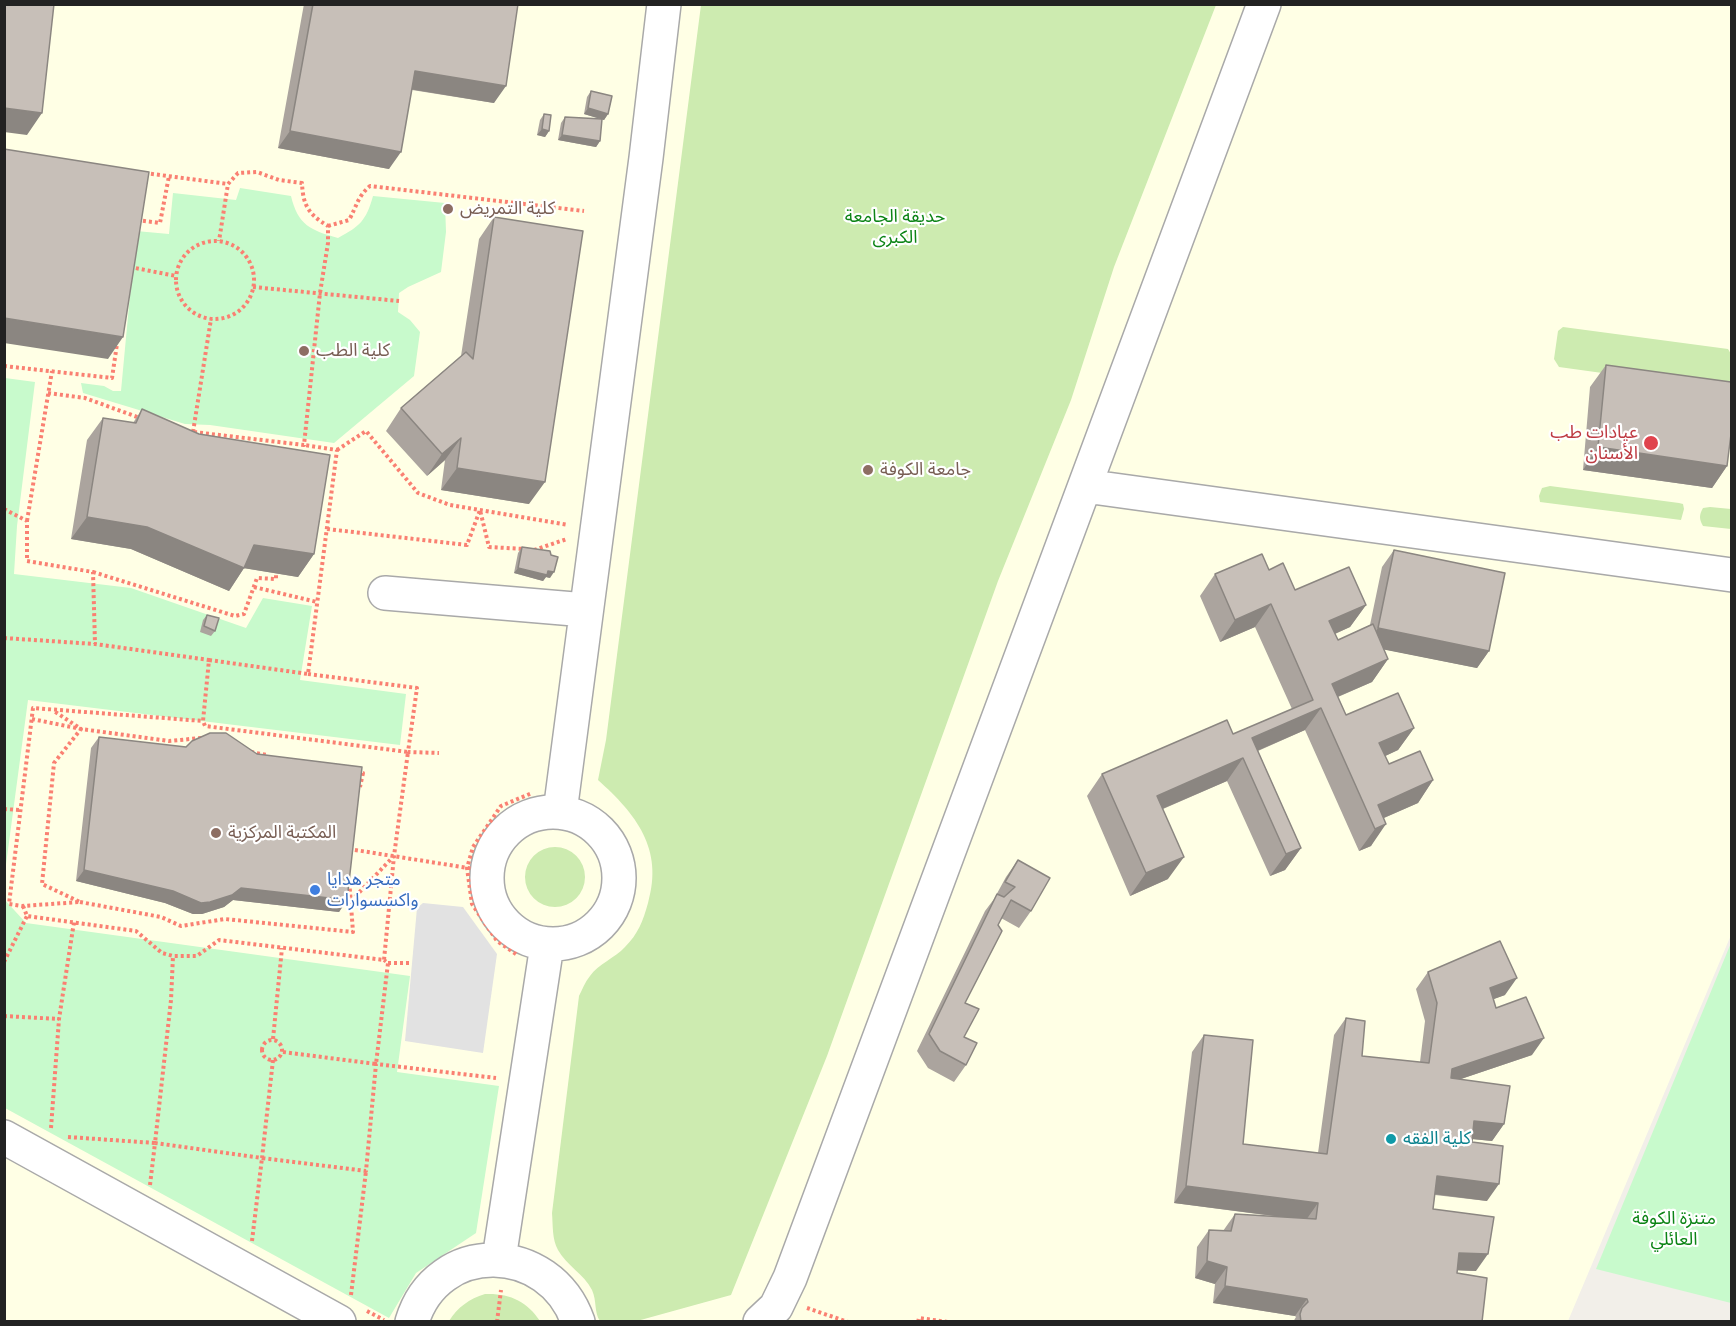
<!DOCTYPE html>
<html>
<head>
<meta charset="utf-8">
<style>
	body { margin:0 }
	#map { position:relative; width:1736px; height:1326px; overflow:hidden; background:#f2efe9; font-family:"Fira Sans Condensed",sans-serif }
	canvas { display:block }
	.frame { position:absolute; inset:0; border:6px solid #222; pointer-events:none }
</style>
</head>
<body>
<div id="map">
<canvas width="1736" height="1326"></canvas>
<div class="frame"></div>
</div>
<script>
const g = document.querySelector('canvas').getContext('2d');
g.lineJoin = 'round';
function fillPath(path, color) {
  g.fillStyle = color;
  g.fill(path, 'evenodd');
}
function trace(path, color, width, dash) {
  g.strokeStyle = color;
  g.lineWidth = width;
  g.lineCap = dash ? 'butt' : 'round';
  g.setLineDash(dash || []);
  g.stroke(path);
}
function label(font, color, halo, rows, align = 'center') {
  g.font = font + ' "Fira Sans Condensed","Noto Sans Arabic",sans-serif';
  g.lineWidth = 4.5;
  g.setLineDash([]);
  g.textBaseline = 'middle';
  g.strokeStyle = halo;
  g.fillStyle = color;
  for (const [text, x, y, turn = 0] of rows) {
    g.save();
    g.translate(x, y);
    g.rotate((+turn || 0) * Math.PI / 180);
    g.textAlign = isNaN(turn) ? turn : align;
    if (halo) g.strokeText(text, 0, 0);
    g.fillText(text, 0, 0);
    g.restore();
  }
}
const education = new Path2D(`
	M5,5H1731V935L1568,1321L5,1322Z`);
const grass = new Path2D(`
	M701,5H1216L1114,267L1071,400L998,581L827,1056L731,1295L637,1321H600C594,1313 597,1301 592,1290C584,1274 566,1265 558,1250C552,1239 553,1226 552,1213L579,996C582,990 585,982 590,976C598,964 615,958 625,947C638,934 643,921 648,903C664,849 636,814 598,780L606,740Z
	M1563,327L1728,349L1731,354V384L1718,389L1559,367L1554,359L1558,331Z
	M1550,486L1679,503L1683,504L1684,509L1681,520L1540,502L1539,496L1542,488Z
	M1710,507L1731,509V529L1703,526C1699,519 1699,515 1703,508Z
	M525 877a30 30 0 1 1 60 0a30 30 0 1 1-60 0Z
	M485,1294C509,1293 527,1301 540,1321H449C458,1307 469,1299 485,1294Z`);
const park = new Path2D(`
	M240,188L291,196C298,225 310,230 338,238C360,226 366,221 373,196L445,203L446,232L441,272L408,287L399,293L398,312L410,320L420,332L414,376L334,443L210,425L185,424L83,393L81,383L104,386L113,391H121L136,231L169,234L173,193L236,200Z
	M5,378L35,382L17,526L14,574L131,588L246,628L263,598L312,606L300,680L406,694L400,745L28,700L5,872Z
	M4,899L26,923L410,976L397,1072L499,1086L476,1233L416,1273L389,1318L5,1108Z
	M1731,943V1303L1596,1269Z`);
const parking = new Path2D(`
	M423,903L463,907L497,954L483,1053L405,1041L417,908Z`);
const path = new Path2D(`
	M145,173L228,184
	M137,220L160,223L169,176
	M328,226L349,220C357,206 357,197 370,186L584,211
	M176 280a39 39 0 1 1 78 0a39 39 0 1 1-78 0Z
	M130,267L176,276
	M253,287L399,301
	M4,366L112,378L117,344
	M48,393L85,398L140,418
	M193,432L211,319
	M194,432L304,445L320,293L328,243V226C308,214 303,205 302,183L279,180L257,172L238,173L228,184L219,241
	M337,450L366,431L418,493L450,505L568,525
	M4,509L27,521V561L93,572L95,644
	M27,521L52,371
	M327,529L467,545L480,510L489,547L524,549
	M534,550L567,539
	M93,572L235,616L244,614L257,578L276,579V571
	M254,587L317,602
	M4,638L95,644L209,660L203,721L33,708L9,904L22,906L80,902L42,884L54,763L81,729L169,741L201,738
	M209,660L308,674L337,450L304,445
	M308,674L417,688L408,752L439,753
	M32,719L81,729L54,711
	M251,752L267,755
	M357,772L363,773L360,787
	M4,809L20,810
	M349,849L487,871
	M351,901L393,857
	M80,902L161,917L181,926L225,919L353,932L349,878
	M23,906L27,916L136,931L162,953L173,956H197L219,940L384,960L394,856L408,752L205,726L203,721
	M516,954L497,941L472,904L467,868L473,847L501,806L532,793
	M4,962L27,916
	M388,963H412
	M4,1016L59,1019
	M273,1039L282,948
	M262 1050a10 10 0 1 1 20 0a10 10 0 1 1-20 0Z
	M283,1052L376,1064L388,963L384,960
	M51,1128L59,1019L74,922
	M68,1137L155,1143L171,1000L173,956
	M150,1185L155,1143L262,1158L273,1060
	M252,1241L262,1158L366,1171L376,1064L496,1078
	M351,1295L366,1171
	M807,1308L848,1322
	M367,1311L384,1320
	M497,1322L501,1290
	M918,1322L919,1318L948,1322`);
const minor = new Path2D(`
	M1085,486L1732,575
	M385,593L586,610
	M560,812L646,158L664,4
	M487 878a66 66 0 1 1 132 0a66 66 0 1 1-132 0Z
	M4,1137L339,1322
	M499,1259L547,945
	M412,1322C437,1238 550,1241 578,1322
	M760,1322L776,1307L790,1278L1264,4`);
const wall = new Path2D(`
	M304,4H518L494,103L412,90L389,169L278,148Z
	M591,91L608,114L604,120L584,114L587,97Z
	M544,114L549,131L545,137L537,135L540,120Z
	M565,117L600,141L596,147L558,140L561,123Z
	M494,217L529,504L441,490L445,460L427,476L386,431L401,408L461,356L479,239Z
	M1606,365L1727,466L1712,488L1583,470L1590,387Z
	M142,409L314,554L298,577L244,568L229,591L131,549L71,539L87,440L103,418L133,423Z
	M522,547L550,578L546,577L543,581L514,573L518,553Z
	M1394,550L1489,651L1477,668L1383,649L1388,659L1372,682L1338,697L1346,715L1414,728L1398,750L1385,756L1389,764L1433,780L1418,803L1384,818L1371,846L1359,851L1305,730L1258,751L1301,848L1285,870L1270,876L1227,781L1163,809L1168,879L1130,896L1087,796L1102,774L1233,734L1292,709L1255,627L1220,642L1200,596L1215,574L1269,570L1295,590L1366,605L1350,627L1335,634L1338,640L1370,625L1382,567Z
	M207,615L215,631L211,636L200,632L203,620Z
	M99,737L347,900L339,912L233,900L224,907L202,914H193L165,903L76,881L91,748Z
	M1018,860L1031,911L1019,928L1001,918L998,925L965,1003L964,1037L966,1065L954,1082L928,1068L917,1051L985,911L994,899L1006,877Z
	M1428,972L1505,995L1493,999L1496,1008L1532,1055L1461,1079L1504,1124L1492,1141L1472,1139V1142L1487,1201L1435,1195L1433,1209L1476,1271L1457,1270V1273L1482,1322H1293L1296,1317L1295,1316L1213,1303L1215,1284L1195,1278L1197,1247L1209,1230L1223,1231L1235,1214L1288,1218L1174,1203L1192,1052L1204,1035L1243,1144L1318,1153L1334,1035L1346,1018L1362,1056L1420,1062L1425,1021L1416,989Z`);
const shadedWall = new Path2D(`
	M415,71L506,86L494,103L403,88Z
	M4,108L42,113L27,135L4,132Z
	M588,108L608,114L604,120L584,114Z
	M542,129L549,131L545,137L537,135Z
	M290,131L401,152L389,169L278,148Z
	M562,135L600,141L596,147L558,140Z
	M4,318L123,337L108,359L4,343Z
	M461,438L445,460L427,476L442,454Z
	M1598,447L1727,466L1712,488L1583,470Z
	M457,468L545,482L529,504L441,490Z
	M87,517L254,545L314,554L298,577L243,568H244L229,591L131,549L71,539Z
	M518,568L548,571L554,572L550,578L546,577L543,581L514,573Z
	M1271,604L1255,627L1220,642L1235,620Z
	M1366,605L1350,627L1314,643L1329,621Z
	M1378,628L1489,651L1477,668L1366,646Z
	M1388,659L1372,682L1316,706L1332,684Z
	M1321,708L1305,730L1236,760L1252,738Z
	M1414,728L1398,750L1364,766L1379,743Z
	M1243,758L1227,781L1141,818L1157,796Z
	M1433,780L1418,803L1372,823L1378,805Z
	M1386,824L1371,846L1359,851L1375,829Z
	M1301,848L1285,870L1270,876L1286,854Z
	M1184,857L1168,879L1130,896L1146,873Z
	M84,870L241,888L347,900L339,912L233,900L224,907L202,914H193L165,903L76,881Z
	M1517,978L1505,995L1478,1005L1490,988Z
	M1544,1038L1532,1055L1440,1086L1452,1069Z
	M1474,1121L1504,1124L1492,1141L1462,1138Z
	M1437,1176L1499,1184L1487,1201L1425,1193Z
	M1186,1186L1318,1203L1306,1220L1174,1203Z
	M1459,1253L1488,1254L1476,1271L1447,1270Z
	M1207,1261L1227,1267L1215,1284L1195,1278Z
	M1225,1286L1307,1299L1295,1316L1213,1303Z`);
const building = new Path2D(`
	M4,4H54L42,113L4,108Z
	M313,4H518L506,86L415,71L401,152L290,131Z
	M591,91L612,96L608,114L588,108Z
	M544,114L551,115L549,131L542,129Z
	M565,117L602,119L600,141L562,135Z
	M4,149L149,172L123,337L4,318Z
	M494,217L583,231L545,482L457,468L461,438L442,454L401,408L466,352L473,359Z
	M1606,365L1731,382V434L1727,466L1598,447Z
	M142,409L199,434L330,455L314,554L254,545L244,568L147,527L87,517L103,418L136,423Z
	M522,547L550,551L551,555L558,557L554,572L548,571L547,575L518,568Z
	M1394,550L1505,573L1489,651L1378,628Z
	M1262,554L1269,570L1283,563L1295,590L1349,567L1366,605L1329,621L1338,640L1373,624L1388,659L1332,684L1346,715L1398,693L1414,728L1379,743L1389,764L1420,751L1433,780L1378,805L1386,824L1375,829L1321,708L1252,738L1301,848L1286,854L1243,758L1157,796L1184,857L1146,873L1102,774L1227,720L1233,734L1313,700L1271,604L1235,620L1215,574Z
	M207,615L219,618L215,631L204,626Z
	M210,733H226L257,754L362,767L347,900L241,888L232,895L210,902L201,903L173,891L84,870L99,737L186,747L192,741Z
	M1018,860L1050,878L1031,911L1011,900L998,925L1002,931L965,1003L979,1009L964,1037L977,1043L966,1065L940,1051L929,1034L997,894L1004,897L1015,887L1005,882Z
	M1500,941L1517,978L1490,988L1496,1008L1526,997L1544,1038L1452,1069L1451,1078L1510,1086L1504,1124L1474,1121L1472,1142L1503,1146L1499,1184L1437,1176L1433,1209L1494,1217L1488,1254L1459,1253L1457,1273L1487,1278L1482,1322H1301L1300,1314L1302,1308L1308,1302L1307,1299L1225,1286L1227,1267L1207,1261L1209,1230L1231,1231L1235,1214L1316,1219L1318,1203L1186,1186L1204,1035L1253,1040L1243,1144L1327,1154L1346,1018L1365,1021L1362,1056L1429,1063L1437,1003L1428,972Z`);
const markers = [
	[448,209,6,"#8d6e63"],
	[304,351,6,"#8d6e63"],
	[1651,443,8,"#e0444e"],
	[868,470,6,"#8d6e63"],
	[216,833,6,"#8d6e63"],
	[315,890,6,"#3f7fe0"],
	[1391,1139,6,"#0f9aa8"]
];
const educationNames = [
	["كلية التمريض",460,209],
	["كلية الطب",316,351],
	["جامعة الكوفة",880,470],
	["المكتبة المركزية",228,833]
];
const parkNames = [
	["حديقة الجامعة",895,217],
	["الكبرى",895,238],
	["متنزة الكوفة",1674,1219],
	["العائلي",1674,1240]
];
const healthNames = [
	["عيادات طب",1638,433],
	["الأسنان",1638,454]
];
const shopNames = [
	["متجر هدايا",327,880],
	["واكسسوارات",327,901]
];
const cultureNames = [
	["كلية الفقه",1403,1139]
];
fillPath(education, '#ffffe5');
fillPath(grass, '#cdebb0');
fillPath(park, '#c8facc');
fillPath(parking, '#e2e2e2');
trace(minor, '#a9a9a9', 36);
trace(path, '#fa8072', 4, [3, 3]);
trace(minor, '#fff', 33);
fillPath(wall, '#aba49e');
fillPath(shadedWall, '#8b8681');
fillPath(building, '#c7bfb8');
trace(building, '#8b8681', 1.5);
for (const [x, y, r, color] of markers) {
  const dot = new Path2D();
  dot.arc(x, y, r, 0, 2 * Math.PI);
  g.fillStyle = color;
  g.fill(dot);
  trace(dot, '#fff', 2);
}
label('18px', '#785e54', '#fff', educationNames, 'left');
label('18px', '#0c8416', '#fff', parkNames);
label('18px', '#be3a42', '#fff', healthNames, 'right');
label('18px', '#366cbe', '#fff', shopNames, 'left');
label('18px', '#0d838f', '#fff', cultureNames, 'left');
</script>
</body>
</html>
